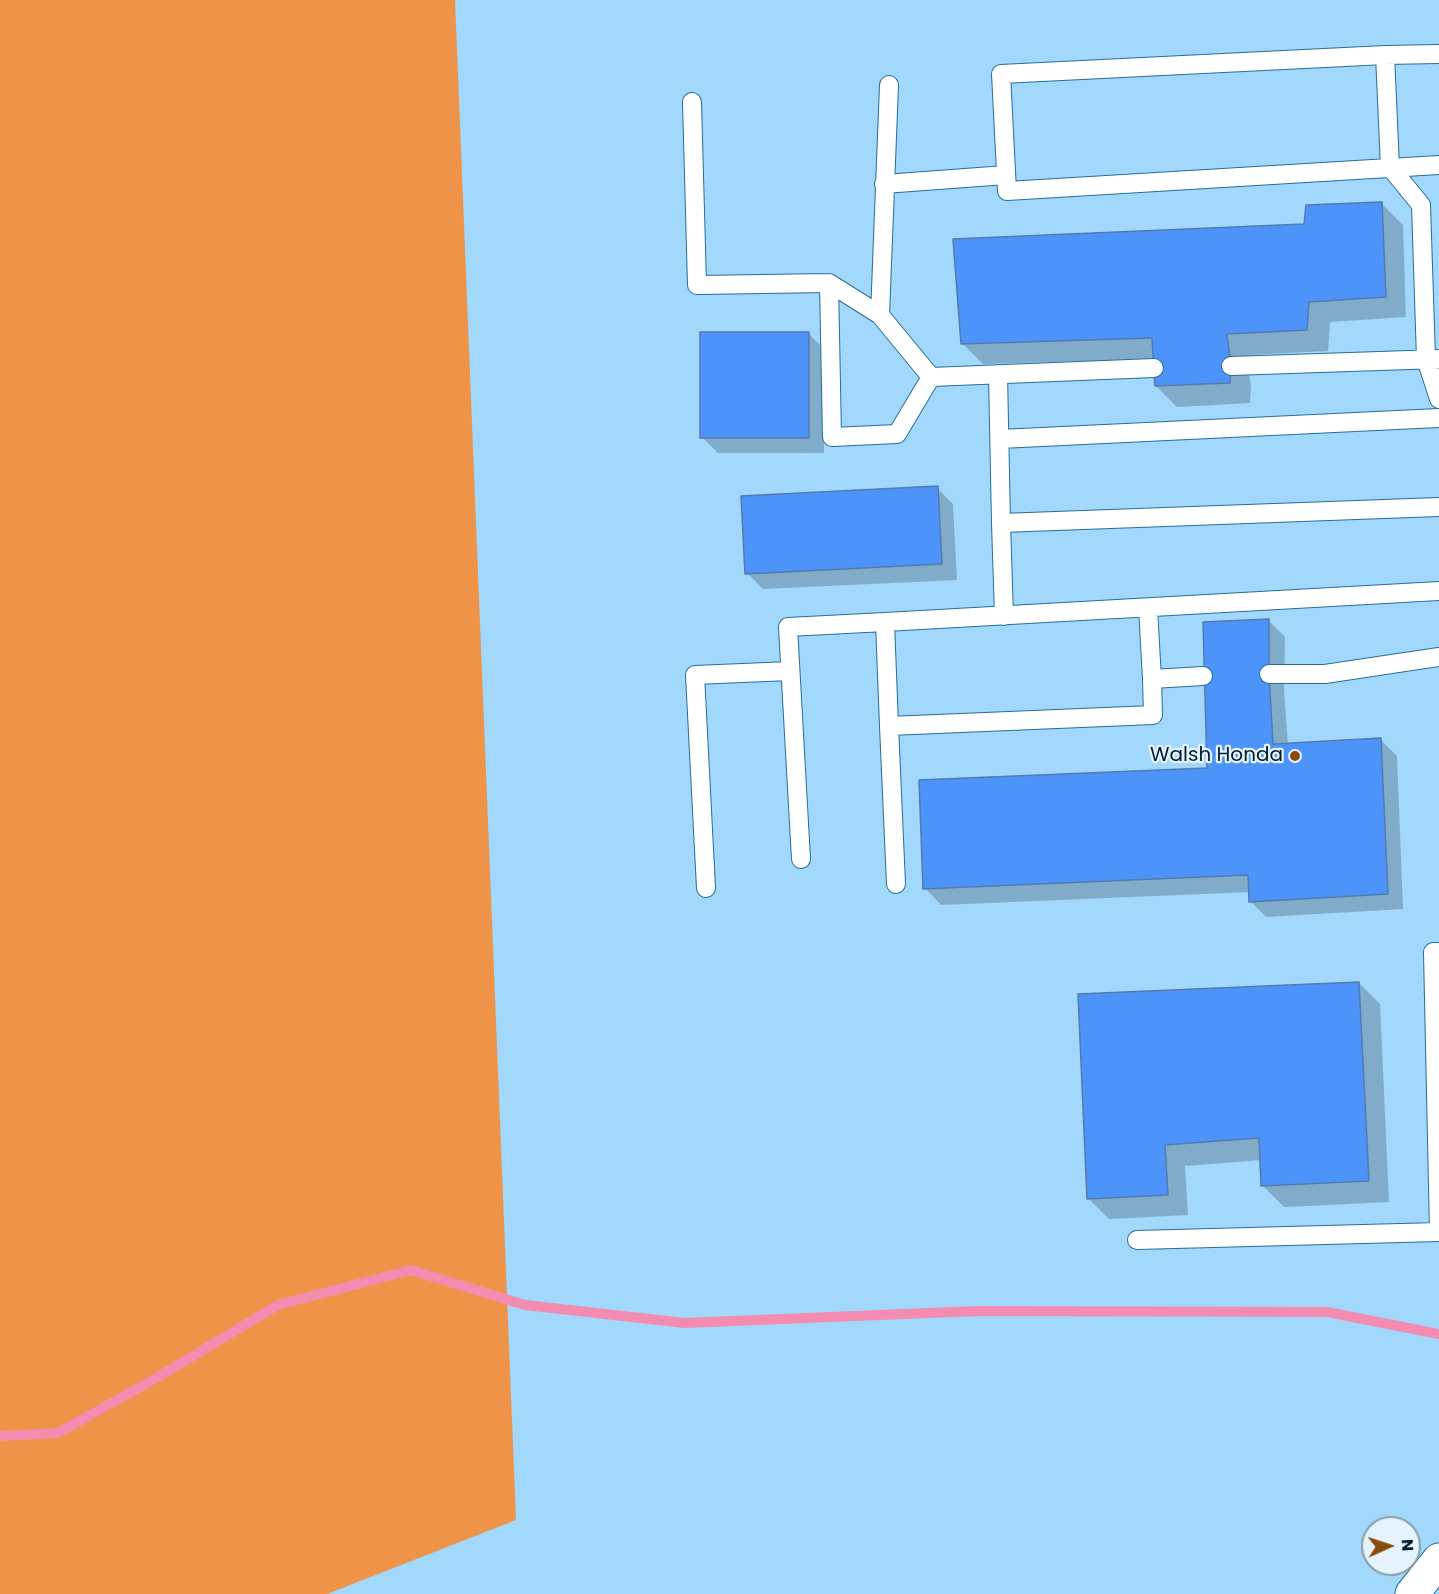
<!DOCTYPE html>
<html>
<head>
<meta charset="utf-8">
<style>
	body { margin:0 }
	#map { position:relative; width:1439px; height:1594px; overflow:hidden; background:#a1d8fc; font-family:Poppins,sans-serif }
	canvas { display:block }
	.north { position:absolute; left:1361px; top:1516px; width:60px; height:60px; box-sizing:border-box; background:#e5f3fc; border:2px solid #899da9; border-radius:50%; rotate:87deg; font-size:16px; font-weight:700; line-height:24px; text-align:center; color:#001c2c }
	.north::after { content:''; display:block; margin:auto; width:21px; height:27px; background:#8a4b10; clip-path:polygon(50% 0,100% 100%,50% 72%,0 100%) }
</style>
</head>
<body>
<div id="map">
<canvas width="1439" height="1594"></canvas>
<div class="north">N</div>
</div>
<script>
const g = document.querySelector('canvas').getContext('2d');
g.lineJoin = 'round';
function fillPath(path, color) {
  g.fillStyle = color;
  g.fill(path, 'evenodd');
}
function trace(path, color, width, dash) {
  g.strokeStyle = color;
  g.lineWidth = width;
  g.lineCap = dash ? 'butt' : 'round';
  g.setLineDash(dash || []);
  g.stroke(path);
}
function label(font, color, halo, rows, align = 'center') {
  g.font = font + ' Poppins,sans-serif';
  g.lineWidth = 4.5;
  g.setLineDash([]);
  g.textBaseline = 'middle';
  g.strokeStyle = halo;
  g.fillStyle = color;
  for (const [text, x, y, turn = 0] of rows) {
    g.save();
    g.translate(x, y);
    g.rotate((+turn || 0) * Math.PI / 180);
    g.textAlign = isNaN(turn) ? turn : align;
    if (halo) g.strokeText(text, 0, 0);
    g.fillText(text, 0, 0);
    g.restore();
  }
}
const green = new Path2D(`
	M0,0H455L516,1520L327,1594H0Z`);
const shadow = new Path2D(`
	M1382,204L1403,225L1406,317L1330,322L1328,351L1247,355L1251,388L1250,403L1177,407L1156,386L1155,359L983,364L962,343L1305,226Z
	M808,333L824,349V453H718L702,437Z
	M937,488L953,504L957,580L763,589L747,573Z
	M1269,621L1285,637L1284,691L1288,745L1381,740L1397,756L1403,909L1266,917L1250,901V892L941,905L925,888L1209,769Z
	M1359,983L1380,1004L1389,1202L1284,1207L1263,1186L1262,1160L1185,1166L1188,1215L1109,1219L1088,1198Z`);
const stream = new Path2D(`
	M0,1436L58,1433L158,1377L278,1305L411,1270L525,1305L685,1323L977,1311L1327,1312L1439,1334`);
const building = new Path2D(`
	M1382,202L1386,297L1309,302L1307,330L1227,334L1231,366L1230,383L1155,386L1152,338L961,344L953,239L1304,224L1306,205Z
	M700,332H809V438H700Z
	M938,486L942,564L745,574L741,496Z
	M1269,619V674L1273,744L1381,738L1388,894L1249,902L1248,875L923,889L919,780L1207,768L1203,622Z
	M1359,982L1369,1181L1261,1186L1259,1138L1165,1145L1168,1195L1087,1199L1078,994Z`);
const lane = new Path2D(`
	M1439,54L1385,55L1390,167L1421,205L1426,359L1439,399
	M1385,55L1001,74L1007,191L1439,165
	M889,85L880,315L931,377L1154,368
	M692,102L697,285L829,283L880,315
	M884,184L1006,175
	M829,283L832,437L897,434L931,377
	M1231,366L1439,359
	M998,374L1001,523
	M1000,439L1439,418
	M1148,608L1152,679
	M1004,616L1001,523L1439,507
	M1269,674H1325L1439,657
	M1203,676L1152,679L1153,715L889,726L885,622L1439,591
	M889,726L896,884
	M801,859L788,627L885,622
	M706,888L695,675L790,671
	M1439,952H1433L1439,1232
	M1137,1240L1439,1232`);
const street = new Path2D(`
	M1412,1594L1439,1560`);
const markers = [
	[1295,756,6,"#8a4b10"]
];
const poiNames = [
	["Walsh Honda",1283,756]
];
fillPath(green, '#ee9348');
fillPath(shadow, '#0003');
trace(stream, '#f48cb2', 10);
fillPath(building, '#4c94f9');
trace(building, '#547ab0', 1.5);
trace(lane, '#266f97', 20);
trace(street, '#266f97', 35);
trace(lane, '#fff', 18);
trace(street, '#fff', 33);
for (const [x, y, r, color] of markers) {
  const dot = new Path2D();
  dot.arc(x, y, r, 0, 2 * Math.PI);
  g.fillStyle = color;
  g.fill(dot);
  trace(dot, '#e5f3fc', 2);
}
label('20px', '#001c2c', '#e5f3fc', poiNames, 'right');
</script>
</body>
</html>
